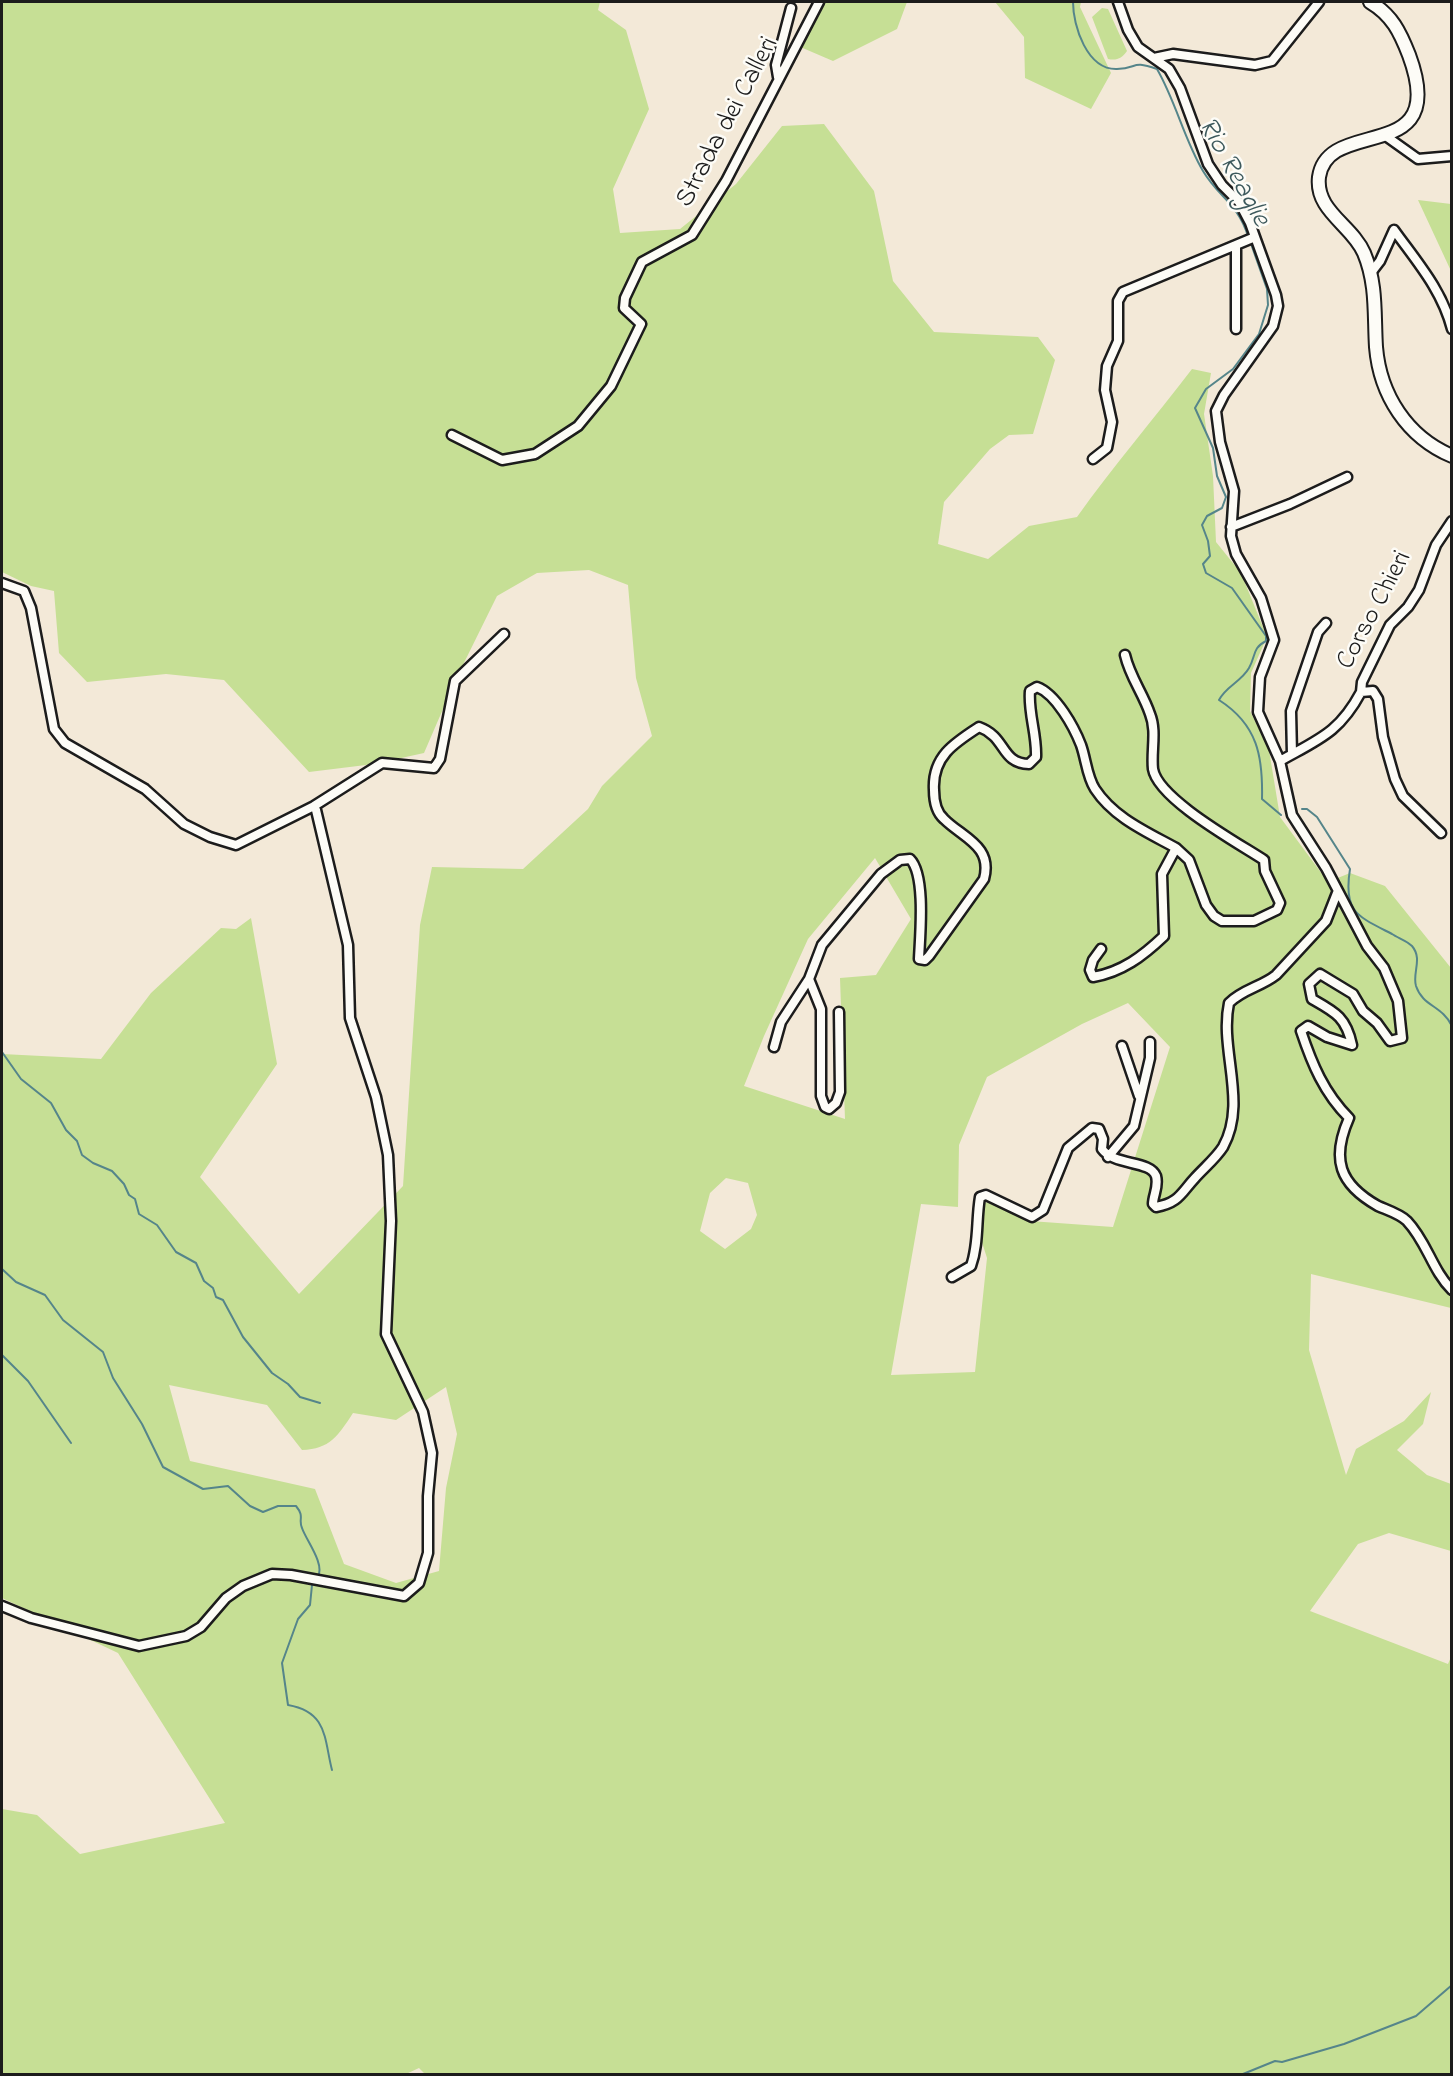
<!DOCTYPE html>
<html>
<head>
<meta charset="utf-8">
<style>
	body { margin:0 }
	#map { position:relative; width:1453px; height:2076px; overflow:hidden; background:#f3e9d8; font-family:"Indie Flower",sans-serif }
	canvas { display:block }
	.frame { position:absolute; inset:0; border:3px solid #1c1c1c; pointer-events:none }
</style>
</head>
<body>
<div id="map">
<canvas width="1453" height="2076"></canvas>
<div class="frame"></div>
</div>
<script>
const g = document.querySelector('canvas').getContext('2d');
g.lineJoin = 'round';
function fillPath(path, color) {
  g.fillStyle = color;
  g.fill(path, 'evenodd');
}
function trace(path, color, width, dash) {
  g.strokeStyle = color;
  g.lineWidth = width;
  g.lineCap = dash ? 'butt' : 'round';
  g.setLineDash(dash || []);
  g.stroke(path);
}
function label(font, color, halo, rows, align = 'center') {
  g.font = font + ' "Indie Flower",sans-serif';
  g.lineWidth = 5;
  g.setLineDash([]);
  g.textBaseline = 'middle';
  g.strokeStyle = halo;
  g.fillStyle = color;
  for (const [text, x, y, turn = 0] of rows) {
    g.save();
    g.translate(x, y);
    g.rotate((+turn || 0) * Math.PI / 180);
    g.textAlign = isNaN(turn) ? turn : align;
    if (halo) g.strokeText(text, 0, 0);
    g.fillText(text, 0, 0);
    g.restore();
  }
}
const green = new Path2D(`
	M2,2H600L598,10L626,30L649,109L613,189L620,233L680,229L736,184L782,126L824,124L874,191L893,281L934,332L1038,337L1055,360L1033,434L1009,435L990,449L944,502L938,544L988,559L1029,526L1077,517C1113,466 1154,419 1192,369L1211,373L1204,414L1213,476L1216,542L1241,573L1267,637L1251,673L1250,711L1269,750L1280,817L1328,882L1350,873L1385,886L1451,968V1308L1311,1274L1309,1350L1346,1475L1356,1449L1404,1421L1431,1392L1423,1424L1397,1450L1427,1475L1451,1484V1551L1389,1533L1358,1544L1310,1611L1448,1664L1451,1657V2074H425L419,2068L406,2074H2V1809L37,1815L80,1854L225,1823L118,1653L2,1598V1054L101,1059L151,993L221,928L236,929L251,918L277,1064L200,1177L299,1294L403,1186L420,925L432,867L523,869L588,809L602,786L652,736L636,678L628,585L589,570L537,573L497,596L456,679L424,753L374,764L309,772L224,680L166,674L87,682L59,653L54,591L31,586L2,572ZM875,858L911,919L876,975L840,978L845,1119L744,1086L764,1036L808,939ZM1128,1003L1170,1047L1113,1227L1030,1221L992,1201L981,1204L980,1236L987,1258L975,1372L891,1375L921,1204L958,1207L959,1145L987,1077L1082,1024ZM726,1178L748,1183L757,1215L751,1229L725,1249L700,1231L710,1193ZM169,1385L267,1405L302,1450C330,1449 338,1436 353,1413L396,1420L446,1387L457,1434L446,1488L439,1571L396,1583L344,1564L315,1489L190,1461Z
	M814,2H907L897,29L833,61L798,46Z
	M995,2H1081L1080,7L1111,73L1091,109L1025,78L1024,37Z
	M1102,8L1108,9L1127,51C1122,58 1117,61 1108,59L1092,17Z
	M1418,200L1451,204V271Z`);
const stream = new Path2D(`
	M1073,2C1073,26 1087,70 1117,69C1139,68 1131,60 1157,69C1176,102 1184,139 1203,171C1219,198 1237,202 1248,236
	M1250,241L1267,289L1268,305L1259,334L1233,369L1206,389L1195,408L1213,448L1217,476L1226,497L1222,508L1207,516L1202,525L1208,541L1210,556L1203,564L1206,573L1232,588L1266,636V641C1252,648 1256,656 1249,668C1241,682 1226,686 1219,700C1258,725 1263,757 1262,799L1281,815
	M1302,809H1307L1317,817L1350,869C1343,912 1357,916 1392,934C1398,938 1407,941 1412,946C1423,959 1412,973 1416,986C1423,1007 1442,1005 1452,1026
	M2,1052L21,1079L51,1103L66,1130L77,1141L82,1155L93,1163L112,1171L124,1184L129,1195L135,1199L139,1214L157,1225L176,1252L196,1263L204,1281L213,1288L216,1297L223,1300L243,1337L272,1373L288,1384L300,1397L320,1403
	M2,1269L16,1282L45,1295L63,1320L103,1352L113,1378L142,1424L163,1467L203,1489L228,1486L250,1506L263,1512L278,1506H296C305,1517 298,1519 302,1528C306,1540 325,1564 318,1576
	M2,1355L28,1381L71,1443
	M312,1585L310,1605L298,1619L282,1663L288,1705C328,1712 324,1739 332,1770
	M1243,2074L1275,2061L1282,2062L1344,2044L1416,2016L1452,1985`);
const street = new Path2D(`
	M1118,2L1128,30L1138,47L1169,69L1180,88L1208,164L1222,185L1239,202L1250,223L1276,295L1278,306L1273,326L1224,395L1216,411L1220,442L1234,491L1231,536L1236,554L1261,598L1274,640L1260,677L1258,712L1280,761L1292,815L1326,868L1367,946L1384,968L1398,1001L1402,1038L1390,1041L1377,1023L1363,1011L1353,994L1320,974L1309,984L1312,999C1335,1012 1346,1017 1352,1045L1327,1037L1308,1026L1301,1031C1312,1064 1324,1093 1349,1118C1331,1159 1339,1184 1378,1206C1387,1210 1400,1214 1407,1221C1427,1242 1432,1270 1452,1290
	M1154,58L1173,54L1255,65L1272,61L1319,2
	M778,77L776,65L791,8
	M1383,134L1418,159L1452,156
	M1370,274L1380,261L1394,230C1417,262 1442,290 1452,329
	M1236,329V245
	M452,435L502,460L535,454L578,426L611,386L641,324L624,308L625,298L642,262L692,235L726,181L819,2
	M1093,459L1107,448L1112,422L1105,390L1107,366L1118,341V301L1123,292L1255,237
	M1231,527L1290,504L1347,477
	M2,583L24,591L31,608L54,729L65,743L145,789L184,824L210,837L236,845L314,806L316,810L348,945L350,1018L376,1097L388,1155L391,1221L386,1334L423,1412L432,1453L428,1496V1553L419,1583L404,1596L291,1575L272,1574L243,1586L226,1598L201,1627L186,1636L139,1646L31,1618L2,1606
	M1361,692L1362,682L1390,625L1408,607L1419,590L1436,545L1452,521
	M1292,754L1291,711L1318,632L1326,623
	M1280,761C1319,739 1339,733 1361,692L1373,691L1378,699L1383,737L1395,779L1403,796L1441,833
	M314,806L382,763L434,768L440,759L455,681L504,634
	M1101,949L1093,960L1090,970L1093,977C1122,972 1143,956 1164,936L1162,874L1176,848L1189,860L1206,905L1214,916L1222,921H1254L1277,910L1280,903L1265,871L1264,860C1238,843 1158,799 1153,769C1151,751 1157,731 1150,714C1143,693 1130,677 1125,655
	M839,1012L840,1092L836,1103L829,1109L825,1107L821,1096V1009L809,979L822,945L881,874L900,860L910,859C926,875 920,936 919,959L925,960L929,956L984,879C993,846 963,838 944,819C936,812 934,800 934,790C932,757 954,743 979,727C1007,737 1000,763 1029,764L1036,757C1037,734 1028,713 1030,691L1037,687C1056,694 1074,727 1081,745C1086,759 1087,777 1095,789C1114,818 1147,832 1176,848
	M1122,1046L1139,1096
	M774,1047L781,1022L809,979
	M1108,1157L1134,1126L1150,1058V1042
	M952,1277L971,1266C979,1244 976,1220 980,1197L986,1195L1032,1217L1043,1210L1068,1148L1092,1128L1099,1129L1103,1139L1102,1149C1114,1166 1150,1160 1156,1176C1159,1187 1153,1195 1153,1204L1156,1207C1179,1203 1181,1193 1195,1178C1204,1168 1216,1158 1223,1147C1248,1102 1219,1050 1229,1003C1243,989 1261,987 1276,975L1326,921L1337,893`);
const secondary = new Path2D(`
	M1370,2C1392,15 1400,32 1409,55C1451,168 1328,115 1319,177C1315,211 1352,225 1364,253C1377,284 1374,314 1376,347C1380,395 1407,437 1452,456`);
const streetNames = [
	["Strada dei Calleri",729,123,-62],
	["Corso Chieri",1376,611,-62]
];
const waterNames = [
	["Rio Reaglie",1232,173,61]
];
fillPath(green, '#c6df95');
trace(stream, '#55858a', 2);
trace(street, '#1c1c1c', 13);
trace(secondary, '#1c1c1c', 16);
trace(street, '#fdfcf7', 8);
trace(secondary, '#fdfcf7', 12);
label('27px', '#1c1c1c', '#fdfcf7', streetNames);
label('italic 28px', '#3d595c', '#fdfcf7', waterNames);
</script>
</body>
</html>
